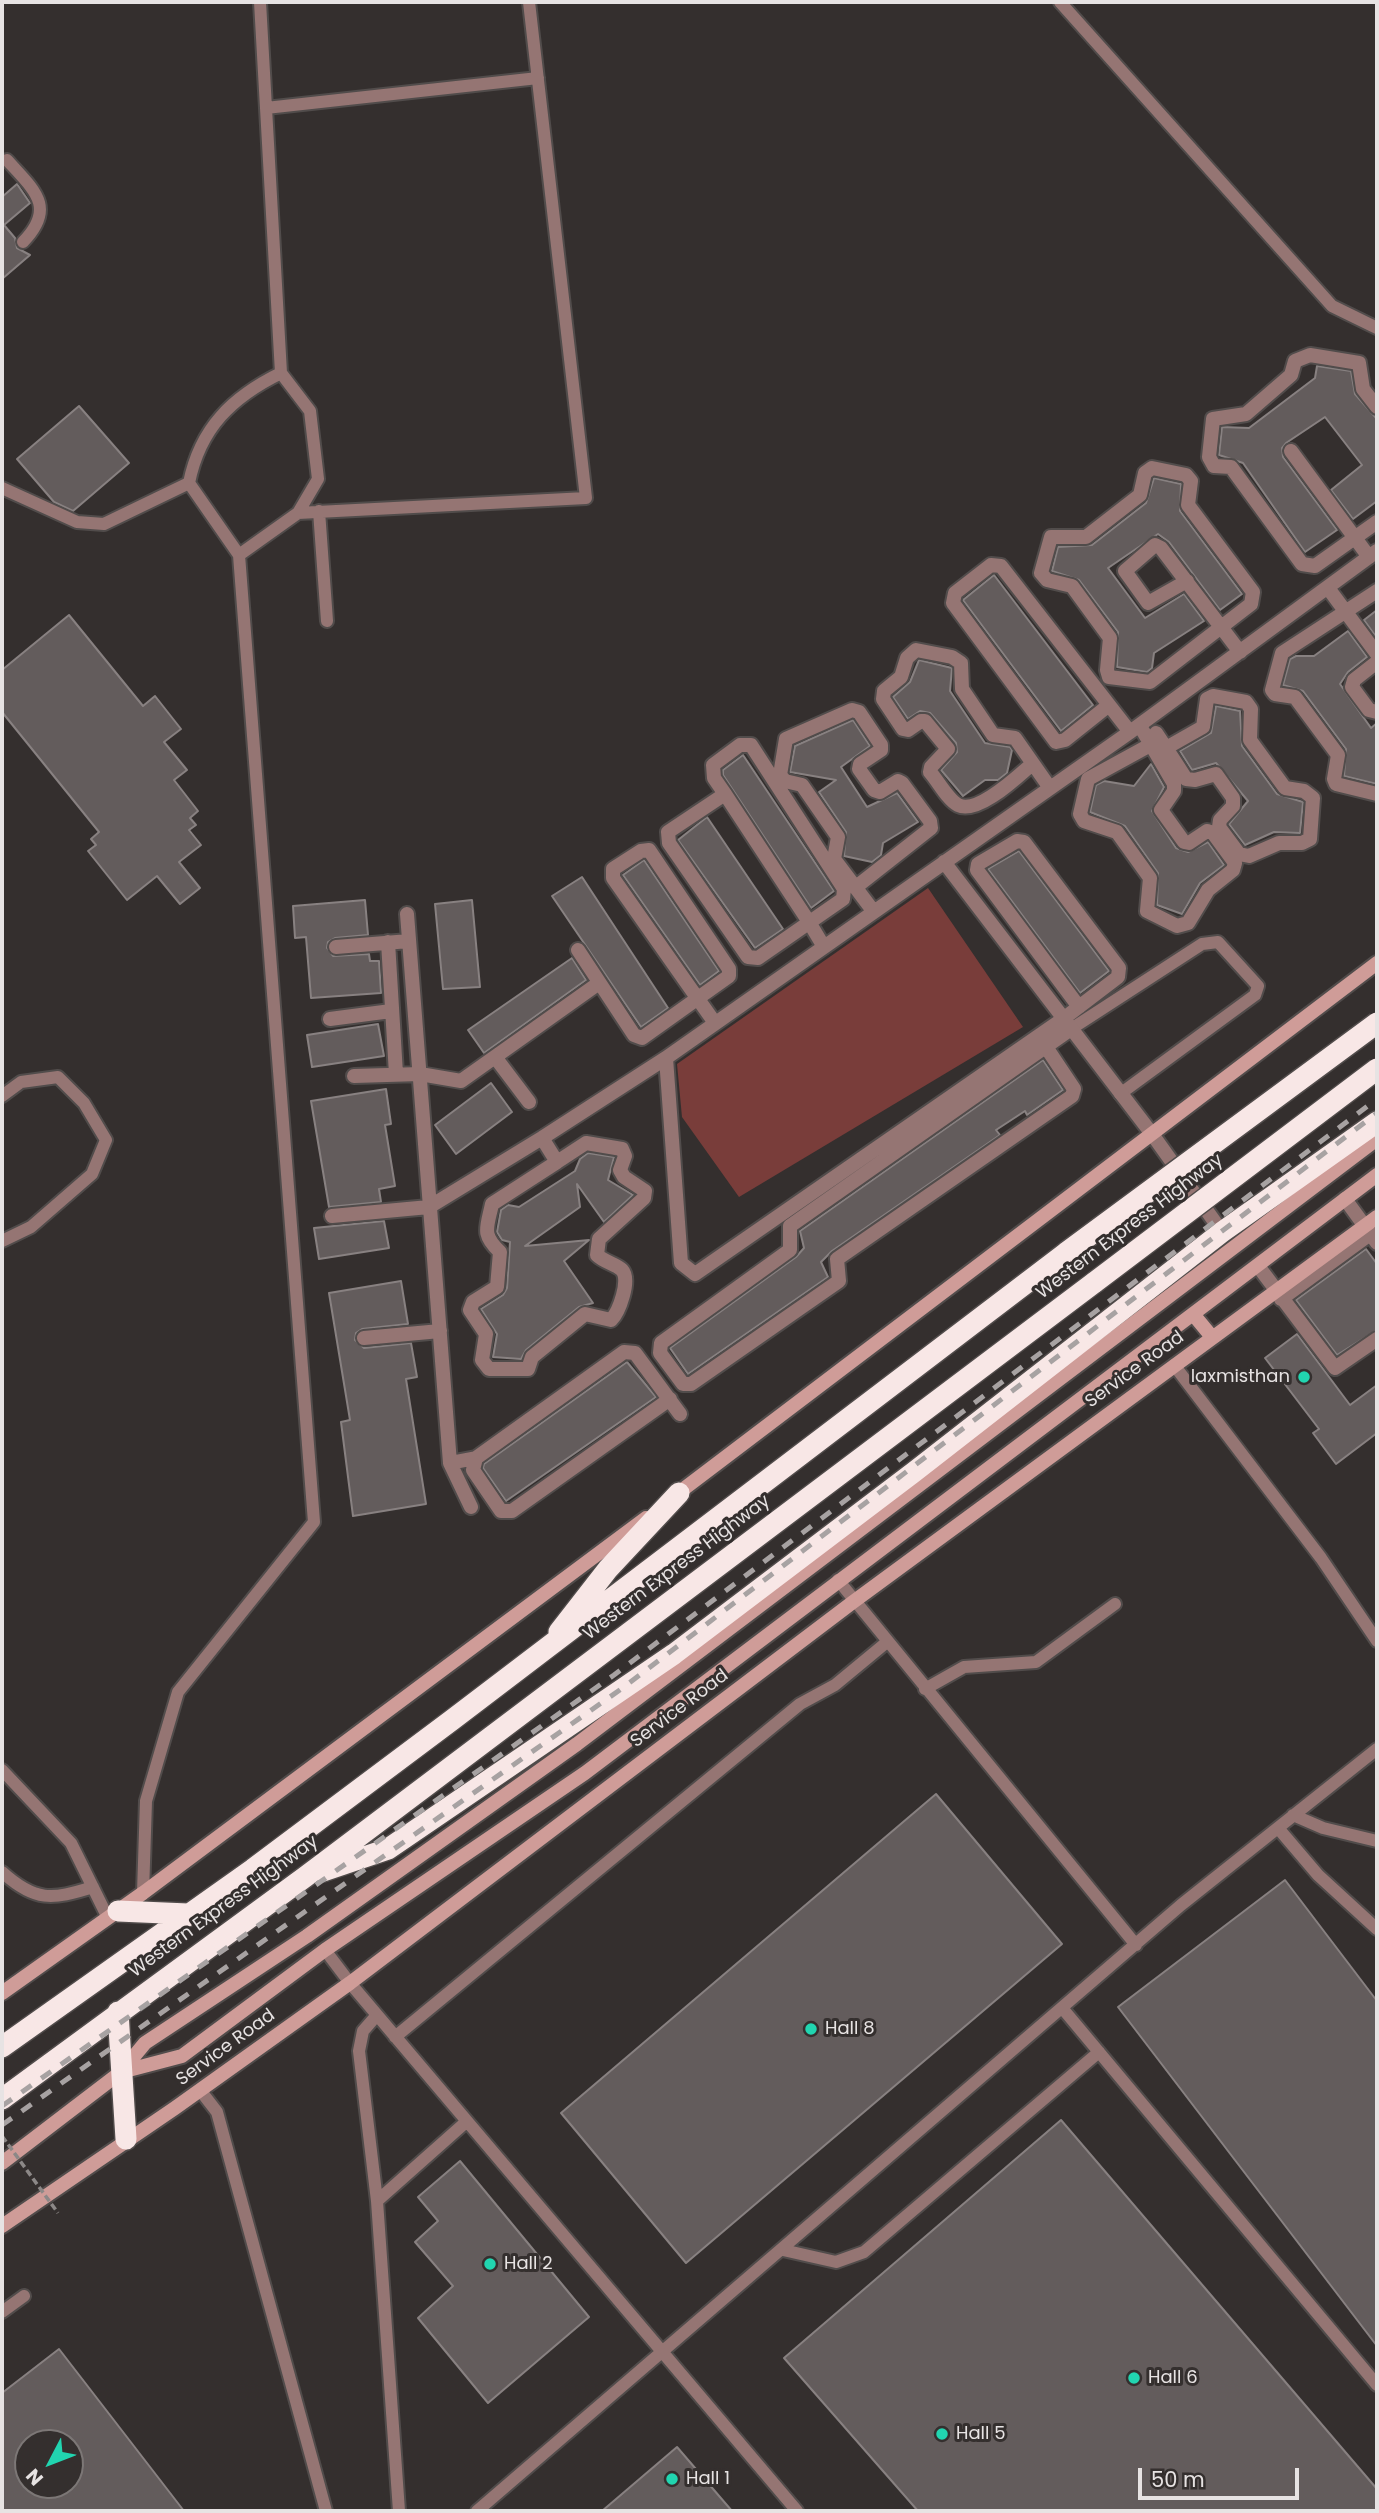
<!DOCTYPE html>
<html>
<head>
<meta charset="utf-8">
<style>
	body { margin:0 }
	#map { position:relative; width:1379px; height:2513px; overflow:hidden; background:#342f2e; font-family:Poppins,sans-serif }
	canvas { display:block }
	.frame { position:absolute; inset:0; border:4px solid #e7e3e3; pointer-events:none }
	.north { position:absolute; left:14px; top:2429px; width:70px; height:70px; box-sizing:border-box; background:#342f2e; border:2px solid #7c7776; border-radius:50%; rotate:228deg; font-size:19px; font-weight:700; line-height:28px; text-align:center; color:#e7e3e3 }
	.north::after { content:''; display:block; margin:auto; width:24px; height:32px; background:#21d5b0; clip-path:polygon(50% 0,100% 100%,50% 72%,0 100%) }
	.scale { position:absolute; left:1138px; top:2468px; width:161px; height:32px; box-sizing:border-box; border:4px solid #e7e3e3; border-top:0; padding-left:9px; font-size:21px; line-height:24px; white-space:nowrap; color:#e7e3e3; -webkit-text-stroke:5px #342f2e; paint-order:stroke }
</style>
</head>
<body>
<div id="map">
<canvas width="1379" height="2513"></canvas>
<div class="frame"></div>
<div class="north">N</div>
<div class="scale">50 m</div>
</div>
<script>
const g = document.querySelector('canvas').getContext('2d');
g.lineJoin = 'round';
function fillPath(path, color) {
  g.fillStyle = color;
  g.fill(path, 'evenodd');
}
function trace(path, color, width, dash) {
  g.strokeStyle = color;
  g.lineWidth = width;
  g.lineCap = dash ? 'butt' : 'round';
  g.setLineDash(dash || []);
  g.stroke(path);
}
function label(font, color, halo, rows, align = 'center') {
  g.font = font + ' Poppins,sans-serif';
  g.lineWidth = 6;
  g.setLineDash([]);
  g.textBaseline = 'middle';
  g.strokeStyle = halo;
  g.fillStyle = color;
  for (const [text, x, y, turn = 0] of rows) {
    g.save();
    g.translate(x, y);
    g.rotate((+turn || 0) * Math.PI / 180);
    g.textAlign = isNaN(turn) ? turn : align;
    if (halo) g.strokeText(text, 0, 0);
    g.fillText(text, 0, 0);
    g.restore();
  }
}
const green = new Path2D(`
	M928,888L1023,1027L739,1197L682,1117L677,1064Z`);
const building = new Path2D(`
	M17,184L30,203L4,225L15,238L17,248L30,255L2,279V197Z
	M1317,366L1351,371L1355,394L1377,419V501L1353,519L1331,490L1362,465L1325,417L1286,443L1282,448L1283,457L1337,530L1305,552L1243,463L1219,455L1222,427L1249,428L1315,378Z
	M79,406L129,463L73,511L54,502L17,459Z
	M1154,478L1181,484L1180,511L1242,594L1220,610L1169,542L1158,534L1108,568L1145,618L1184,594L1204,621L1154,653L1152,668L1147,672L1117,667L1118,632L1079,580L1052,571L1058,547L1092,545L1146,503Z
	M994,575L1093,705L1061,731L963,600Z
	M1377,610V638L1364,620Z
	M69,615L143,706L155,696L181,729L164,742L187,770L174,780L198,811L190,818L196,825L189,830L201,845L179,862L200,888L180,904L157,876L127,900L88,851L96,845L91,839L99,832L2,712V670Z
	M1348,631L1367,657L1348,672L1340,684L1371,728L1377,723V784L1344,776L1346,749L1303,691L1283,685L1290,659L1296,656H1314Z
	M919,660L952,668L950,691L985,743L1010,747L1012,750L1007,773L998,780H985L963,796L941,770L957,752L956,743L930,713L920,711L908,719L893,697L910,682Z
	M1216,706L1240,711L1242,746L1277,794L1303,802L1300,833L1274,832L1245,845L1229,824L1248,801L1216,763L1192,770L1180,751L1211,733Z
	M853,720L870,746L841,767L867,807L897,793L918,822L883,843L881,855L872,862L844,856L846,832L819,792L836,780L790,772L795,746Z
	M743,755L834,891L811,908L723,775V770Z
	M1151,764L1164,787L1152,811L1176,848L1188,852L1208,842L1224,865L1200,883L1182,914L1157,905L1158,873L1125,826L1090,812L1096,785L1104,781L1134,786Z
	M707,817L783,929L755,948L678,840Z
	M1019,851L1109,971L1080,993L988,869Z
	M644,860L719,971L700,985L623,875Z
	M582,877L668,1008L641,1027L552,896Z
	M365,900L368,935L335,938L328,942L327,948L333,956L369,954L370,961H379L381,993L311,998L306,937L295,938L293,906Z
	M472,900L480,987L443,989L435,904Z
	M572,958L586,980L484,1053L468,1030Z
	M378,1024L384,1056L312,1067L307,1035Z
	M1043,1060L1063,1090L1027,1115L1025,1111L996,1130L1000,1135L832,1251L821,1262L828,1277L688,1374L670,1348L796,1257L804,1248L800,1231Z
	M491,1083L512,1112L456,1154L435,1125Z
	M386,1089L391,1124L385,1125L395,1186L379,1189L381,1202L329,1207L311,1101Z
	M588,1153L614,1157L608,1180L633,1195L604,1222L577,1184L580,1207L525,1246L589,1240L564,1261L593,1303L579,1307L526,1350L521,1359L493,1357L497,1334L481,1309L503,1295L507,1288L510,1242L502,1240L497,1232L501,1210L508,1205L519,1207L575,1171L580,1159Z
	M384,1221L389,1248L319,1259L314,1228Z
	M1366,1249L1377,1264V1330L1337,1355L1296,1300Z
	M401,1281L408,1324L362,1329L356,1333L355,1340L364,1348L411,1343L417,1377L406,1379L426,1504L353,1516L341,1422L350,1420L329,1293Z
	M1297,1334L1350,1405L1377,1385V1433L1336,1464L1313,1433L1319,1429L1265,1358Z
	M627,1362L656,1397L506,1501L483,1468L484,1464Z
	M936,1794L1062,1944L686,2263L561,2113Z
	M1285,1880L1377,2001V2346L1118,2007Z
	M1061,2120L1377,2489V2511H918L784,2358Z
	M460,2161L589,2317L488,2403L418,2318L453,2286L415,2242L438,2221L418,2197Z
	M59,2349L184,2511H2V2393ZM28,2443H70V2485H28Z
	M677,2447L732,2511H602Z`);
const lane = new Path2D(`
	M260,2L281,373
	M1060,2L1332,306L1377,328
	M266,108L538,78
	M7,160C34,190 57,207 23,242
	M2,488L77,522L104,524L189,483
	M319,511L327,621
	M298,513L586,498L529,2
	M1071,1029L1202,944L1218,942L1258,986L1255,995L1120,1094
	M2,1096L21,1082L58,1077L84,1103L106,1140L92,1174L31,1227L2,1241
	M1174,1365L1321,1558L1377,1641
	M838,1580L1136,1945
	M925,1689L964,1667L1036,1662L1115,1604
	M2,1770L71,1843L108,1918
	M1293,1815L1323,1828L1377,1841
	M1278,1828L1318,1875L1377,1929
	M2,1872C35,1902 52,1900 93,1887
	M143,1893L146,1801L178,1692L314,1522L239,555L189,483C200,428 232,397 281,373L310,411L318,479L298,513L239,555
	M325,1950L350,1983L797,2511
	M1063,2009L1377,2385
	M377,2015L363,2031L359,2051L377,2201L399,2511
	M395,2037L800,1704L835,1685L887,1642
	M200,2090L217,2112L326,2511
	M377,2201L466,2122
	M783,2250L836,2262L864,2252L1099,2052
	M2,2312L24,2296
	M477,2511L1181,1905L1377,1749`);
const street = new Path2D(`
	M1377,407L1363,389L1359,363L1310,355L1295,361L1291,375L1246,414L1213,419L1209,457L1214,466L1231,467L1302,564L1315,566L1377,522
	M1291,451L1369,557
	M1152,468L1186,475L1191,481L1188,505L1253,592L1251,604L1150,682L1109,677L1107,670L1110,638L1072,586L1047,580L1041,573L1051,537H1086L1140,495L1145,473Z
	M1187,581L1148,603L1125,571L1155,545L1161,548L1240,652
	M1328,588L1377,654
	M1377,591L1282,653L1272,690L1275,694L1295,697L1338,755L1334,779L1336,784L1377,794
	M1377,662L1354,680L1352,687L1369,710L1377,712
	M1109,705L1065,740L1056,742L953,603L955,593L991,565L1001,566L1130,732
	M1140,726L1174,784V791L1161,810L1184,842L1189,843L1207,831L1213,833L1235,863L1233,870L1208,890L1188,923L1177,926L1147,911L1150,878L1117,832L1084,821L1080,814L1088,779L1152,744
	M1156,733C1166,748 1176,763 1186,779L1195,780L1216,774L1233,798V806L1220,820L1219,827L1239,854L1249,856L1279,843H1302L1310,839L1313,798L1304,791L1285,788L1250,740L1251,709L1246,702L1213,696L1207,699L1203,727L1166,748
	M1032,764C1018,776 978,815 958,805C948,800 938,781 930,772L931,767L948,749L925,721H921L908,730L903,729L883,699L884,691L901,677L907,658L916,650L952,657L961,663L962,689L993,735L1015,738L1050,788
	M725,794L668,832L669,843L748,957L758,958L843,899L844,889L751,745H740L713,765L714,778L725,794L809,922L824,947
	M944,862L1152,1134L1222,1232
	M856,887L931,828L930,821L902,783L898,781L880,792L874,790L859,769L860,764L881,750V745L859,712L852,710L786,739L780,775L785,781L802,785L838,837L834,859L874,912
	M407,914L450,1463L471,1507
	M388,942L396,1074
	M336,947L409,941
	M578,950L634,1035L642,1038L729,976V969L649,850L641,851L613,869V878L698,999L715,1023
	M330,1019L391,1011
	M1046,1047L1074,1089L1072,1096L837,1259L839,1281L691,1384H683L660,1353L661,1343L790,1250V1226L1071,1029
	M495,1057L529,1102
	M666,1058L681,1263L695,1274L1063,1019L1118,977L1119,968L1024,842L1017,841L978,864L977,870L1079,1007
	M354,1076L420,1074L461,1081L599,983
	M542,1138L557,1162L586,1143L622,1149L625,1156L620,1170L624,1177L645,1191L644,1198L599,1239L597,1255C604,1262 616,1264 622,1270C631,1280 619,1312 611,1320L585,1314L532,1357L528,1369H489L482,1360L486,1334L470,1310L473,1302L497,1287L500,1252C481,1234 487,1228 492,1204L557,1162
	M1345,1199L1377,1243
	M332,1216L429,1207L542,1138L666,1058L1130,732L1377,551
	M1258,1266L1335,1368L1377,1339
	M1281,1299L1370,1234
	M364,1338L440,1331
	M476,1458L473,1470L501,1511H512L670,1399
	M450,1463L476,1458L624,1352L635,1353L680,1414`);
const secondary = new Path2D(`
	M1193,1314L1212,1337
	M673,1497L1377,963
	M2,1993L143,1893L646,1518
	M121,2072L182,2056L325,1950L585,1773L1377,1175
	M2,2163L121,2072L145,2043L307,1936L577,1744L1377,1139
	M2,2226L175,2108L350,1983L853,1602L1377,1217`);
const highway = new Path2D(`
	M559,1632L608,1569L679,1493
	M323,1871L388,1849L674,1654L914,1472L1222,1232L1377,1122
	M118,1911L188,1914
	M118,2012L126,2139
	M2,2047L253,1869L452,1720L1067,1252
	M2,2099L305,1877L1095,1282`);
const rail = new Path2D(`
	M2,2106L614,1675L1377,1099
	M2,2125L624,1687L1377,1113`);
const pathBridge = new Path2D(`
	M2,2136L58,2213`);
const highwayBridge = new Path2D(`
	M1067,1252L1377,1023
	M1095,1282L1377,1069`);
const markers = [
	[1304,1377,7,"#21d5b0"],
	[811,2029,7,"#21d5b0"],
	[490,2264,7,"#21d5b0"],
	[1134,2378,7,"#21d5b0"],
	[942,2434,7,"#21d5b0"],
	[672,2479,7,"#21d5b0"]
];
const streetNames = [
	["Western Express Highway",1130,1227,-37],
	["Service Road",1135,1370,-36],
	["Western Express Highway",677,1568,-37],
	["Service Road",680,1709,-37],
	["Western Express Highway",224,1907,-36],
	["Service Road",226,2048,-36]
];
const poiNames = [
	["laxmisthan",1290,1377,"right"],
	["Hall 8",825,2029],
	["Hall 2",504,2264],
	["Hall 6",1148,2378],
	["Hall 5",956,2434],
	["Hall 1",686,2479]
];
fillPath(green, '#793d3a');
fillPath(building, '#635c5c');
trace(building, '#888181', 2);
trace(lane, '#514c4b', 16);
trace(street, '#514c4b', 18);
trace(secondary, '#514c4b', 18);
trace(highway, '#514c4b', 24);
trace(lane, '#957573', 12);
trace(street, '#957573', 14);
trace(secondary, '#cf9c98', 14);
trace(highway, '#f8e7e6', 21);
trace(rail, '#a7a2a2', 5, [12, 12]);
trace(highwayBridge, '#514c4b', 24, []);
trace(pathBridge, '#8c8887', 3.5, [7, 3.5]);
trace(highwayBridge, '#f8e7e6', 21);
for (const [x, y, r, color] of markers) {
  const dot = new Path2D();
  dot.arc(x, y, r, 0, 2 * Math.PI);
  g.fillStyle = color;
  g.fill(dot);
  trace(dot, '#342f2e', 2.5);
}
label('18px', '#e7e3e3', '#342f2e', streetNames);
label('18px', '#e7e3e3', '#342f2e', poiNames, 'left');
</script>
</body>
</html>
